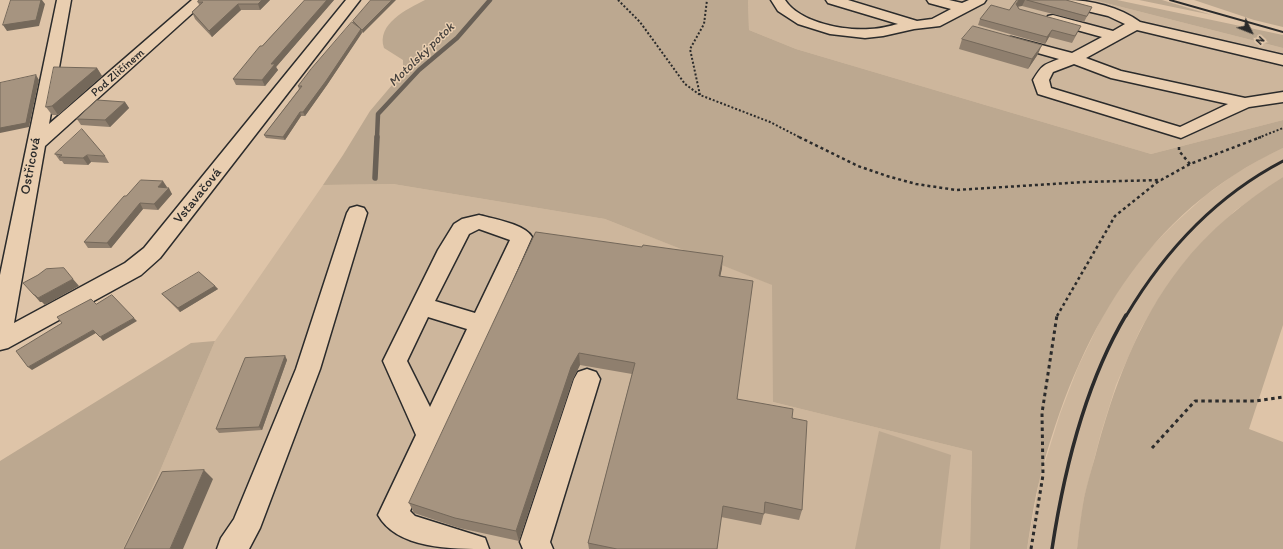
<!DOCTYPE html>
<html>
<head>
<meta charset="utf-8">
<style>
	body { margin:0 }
	#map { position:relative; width:1283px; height:549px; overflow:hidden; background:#dec4a8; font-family:Itim,sans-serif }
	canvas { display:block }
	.north { position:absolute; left:1231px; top:12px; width:40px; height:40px; -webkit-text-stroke:3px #e9ceb0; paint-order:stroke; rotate:133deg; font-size:11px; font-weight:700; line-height:16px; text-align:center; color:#2b2b2b }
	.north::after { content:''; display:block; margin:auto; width:14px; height:18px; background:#2b2b2b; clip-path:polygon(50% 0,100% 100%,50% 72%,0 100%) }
</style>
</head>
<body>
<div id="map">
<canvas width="1283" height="549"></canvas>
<div class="north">N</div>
</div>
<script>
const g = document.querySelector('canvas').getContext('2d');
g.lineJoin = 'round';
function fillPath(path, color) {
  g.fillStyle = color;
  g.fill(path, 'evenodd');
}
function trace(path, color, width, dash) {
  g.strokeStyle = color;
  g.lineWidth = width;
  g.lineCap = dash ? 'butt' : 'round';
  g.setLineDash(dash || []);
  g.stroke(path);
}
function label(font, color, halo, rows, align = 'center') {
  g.font = font + ' Itim,sans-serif';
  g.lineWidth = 3;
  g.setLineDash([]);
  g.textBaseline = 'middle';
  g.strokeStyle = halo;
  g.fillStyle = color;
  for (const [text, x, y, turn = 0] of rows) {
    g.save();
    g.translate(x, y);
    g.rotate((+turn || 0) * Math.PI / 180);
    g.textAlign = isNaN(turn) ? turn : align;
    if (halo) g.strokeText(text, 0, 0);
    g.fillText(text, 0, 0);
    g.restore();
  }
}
const built = new Path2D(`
	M748,0H1094L1283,48V120L1151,154L796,49L749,30Z
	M1283,148V177L1236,210L1206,238L1182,265L1162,293L1140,330L1116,385L1101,433L1084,498L1077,549H1027L1040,478L1060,414L1078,367L1104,313L1127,277L1149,249L1175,223L1206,195L1235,174L1264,157Z
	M393,184L605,219L773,285V402L972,451L970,549H123L157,478L215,341L323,185Z`);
const green = new Path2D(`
	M425,0H748L749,30L796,49L1151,154L1283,120V148C1145,212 1077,336 1040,478C1034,501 1031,525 1027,549H970L972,451L773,402L772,285L605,219L393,184L323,185L343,155L370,111L403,72V60L384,48C376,24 407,9 425,0Z
	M1094,0H1117L1283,35V48Z
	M1139,0H1162L1212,15Z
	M1194,0H1283V27L1254,20Z
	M1283,177V325L1249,429L1283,442V549H1077C1079,532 1081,515 1084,498C1087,484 1091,471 1095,457C1113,389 1137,322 1181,266C1209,230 1245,201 1283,177Z
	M215,341L157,478L123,549H0V461L191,343Z
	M879,431L951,455L940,549H855Z`);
const streamFar1 = new Path2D(`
	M377,138L378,114L419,70L457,38L490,0`);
const stream = new Path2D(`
	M375,178L377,137`);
const pathFar2 = new Path2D(`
	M618,0L640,22L685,84L700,95L770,122L801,138
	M700,95L690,49L704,24L707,0
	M1258,138L1283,128`);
const pathFar1 = new Path2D(`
	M799,137L858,166L887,176L916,184L956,190L1084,182L1161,180L1190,164L1261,137
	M1179,147V151L1190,164
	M1057,316L1115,216L1160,180`);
const path = new Path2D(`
	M1152,448L1195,401H1255L1283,397
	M1031,549L1043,475L1042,413L1057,315`);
const minor = new Path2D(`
	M57,0H71L49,124L192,0H207L45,146L14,323L125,263L144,248L346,0H360L160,258L141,275L8,348L0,350V275Z
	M771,0H785C800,23 845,31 870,29C880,29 889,26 898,24L828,3L826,0H848L917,21L932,19L951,9L929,3L927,0H949L962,3L969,0H986L984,3L940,26L914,29L883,36L865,38L830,34L798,24L778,11Z
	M1066,0C1091,0 1120,7 1140,22L1283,55V65L1137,30L1086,58L1121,71L1245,98L1283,92V102L1249,107L1181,138L1038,94L1033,80C1042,65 1043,65 1059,59L1006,44L1004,41L1006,38L1011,37L1072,53L1102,37L1048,22L1046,19L1048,16L1053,15L1113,31L1125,24L1108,16L1066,6L1064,3ZM1074,64L1111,78L1228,104L1180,127L1051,88L1049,80L1053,72Z
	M357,206L364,208L367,213L320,369L260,528L249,549H217L221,538L234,519L296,369L347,213L350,208Z
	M479,215C494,219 525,224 532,237L410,511L415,516L485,538L489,549C451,549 397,549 378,515L416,435L383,361L438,250L454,224L462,219ZM479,229L510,240L475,313L435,301L469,234ZM428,317L467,329L430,407L407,361Z
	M587,369L596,372L600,379L550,542L553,549H523L520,542L574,379L578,372Z`);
const railFar2 = new Path2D(`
	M1170,0L1283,32`);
const railFar1 = new Path2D(`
	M1126,316C1164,252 1216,196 1283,161`);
const rail = new Path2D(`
	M1052,549C1064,470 1085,384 1126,315`);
const wall = new Path2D(`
	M199,0H270L260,10H241L212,37L195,19L192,12L199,5L198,2Z
	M305,0H334L276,67L278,70L265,86L236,85L233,79L262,46Z
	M371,0L363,33L362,32L327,85L305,116H301L285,140L266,138L264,135L299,89L298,86L353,24V21Z
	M1017,0H1066L1092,7L1084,22L1022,6H1018L1019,9L1078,32L1072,43L1049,37L1045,44L978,25L980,19L1009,10Z
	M962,39L1038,54L1028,69L959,49Z
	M97,68L102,76L58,115H52L46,107Z
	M125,102L129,108L110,127L81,125L77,119Z
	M55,154L105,156L109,163L91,162L88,165L64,164L62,161H60Z
	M167,187L166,188L172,194L158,210L143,209L111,248H88L84,242L126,196Z
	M536,232L722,268L720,276L737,399L792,418L802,510L799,520L764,513L761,525L721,517L717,549H589L588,543L632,374L580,365L573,379L519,541L459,528L414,513L409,503Z
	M215,286L218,289L180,312L162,294Z
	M285,356L287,360L262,430L219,433L216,429Z`);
const shadedWall = new Path2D(`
	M41,0H42L45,4L39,26L7,31L3,25Z
	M262,0H270L260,10L258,4Z
	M327,0H334L276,67L278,70L265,86L262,80L271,64Z
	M392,0H396L363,33L362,30Z
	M1019,0H1025L1022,6L1017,7L1016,4Z
	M238,4L241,10L212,37L209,31Z
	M361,29L362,33L327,85L305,116L303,112Z
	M1052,30L1049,37L1045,44L1047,37Z
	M1042,45L1038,54L1028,69L1032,59Z
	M97,68L102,76L58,115L52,106Z
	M36,75L39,80L29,127L0,133V128Z
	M125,102L129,108L110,127L105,120Z
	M300,112L301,116L285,140L283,137Z
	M87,155L91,162L88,165L83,158Z
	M163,181L167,187L162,193L158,187Z
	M169,188L172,194L158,210L154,204Z
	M140,203L143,209L111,248L107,243Z
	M723,256L722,268L718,288L719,276Z
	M73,279L79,286L45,305L38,298Z
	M215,286L218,289L180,312L178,308Z
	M34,295H35L42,302H40Z
	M134,318L137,321L103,341L100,337Z
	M93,330L96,333L32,370L28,367Z
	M579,353L580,365L573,379L519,541L516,531L571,367Z
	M285,356L287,360L262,430L259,427Z
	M204,470L213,479L183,549H170Z`);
const building = new Path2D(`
	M11,0H41L36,20L3,25Z
	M199,0H262L258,4H238L209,31L192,12L203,2H198Z
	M305,0H327L271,64H275L262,80L233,79L260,46H262Z
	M371,0H392L362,30L353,21Z
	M1017,0H1021H1019L1016,4L1019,9L1081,26L1075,36L1052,30L1047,37L980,19L991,5L1009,10Z
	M1027,0H1066L1092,7L1087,16Z
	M352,22L361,29L326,81L303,112H300L283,137L264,135L302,86H298L311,69Z
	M973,26L1042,45L1032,59L962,39Z
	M54,67L97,68L52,106L46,107Z
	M36,75L26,123L0,128V83Z
	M97,100L125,102L105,120L77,119Z
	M82,129L105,156L87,155L83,158L59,157L62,155L55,154Z
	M141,180L163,181L158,187L169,188L154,204L140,203L107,243L84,242L124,196H126Z
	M536,232L642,247L643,245L723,256L719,276L753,281L737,399L793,409L792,418L807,421L802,510L765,502L764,514L723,506L717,549H617L588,543L635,363L579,353L571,367L516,531L455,518L409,503Z
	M64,268L73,279L38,298L35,295H34L23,283L38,275L46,269Z
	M199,272L215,286L178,308L162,294Z
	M112,295L134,318L100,337L93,330L28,367L16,351L62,323L57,317L91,299L96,304Z
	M285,356L259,427L216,429L245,358Z
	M204,470L170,549H124L162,472Z`);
const farStreetnames = [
	["Pod Zličínem",118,73,-41]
];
const farWaternames = [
	["Motolský potok",422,55,-44]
];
const streetNames = [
	["Ostřicová",31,166,-79],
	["Vstavačová",198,196,-51]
];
fillPath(built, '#cdb69c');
fillPath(green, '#bca890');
trace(streamFar1, '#696056', 4.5);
trace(stream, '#696056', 5.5);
trace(minor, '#2b2b2b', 3);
trace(pathFar2, '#2b2b2b', 2, [2, 2]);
trace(pathFar1, '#2b2b2b', 2.5, [3, 3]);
trace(path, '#2b2b2b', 3, [3.5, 3.5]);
fillPath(minor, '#e9ceb0');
trace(railFar2, '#2b2b2b', 2);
trace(railFar1, '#2b2b2b', 3);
trace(rail, '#2b2b2b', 3.5);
fillPath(wall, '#8f7f6e');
fillPath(shadedWall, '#74685a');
fillPath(building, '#a69480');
trace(building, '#74685a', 1);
label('12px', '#2b2b2b', '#e9ceb0', farStreetnames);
label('italic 13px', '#45413d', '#e9ceb0', farWaternames);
label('14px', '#2b2b2b', '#e9ceb0', streetNames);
</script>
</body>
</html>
